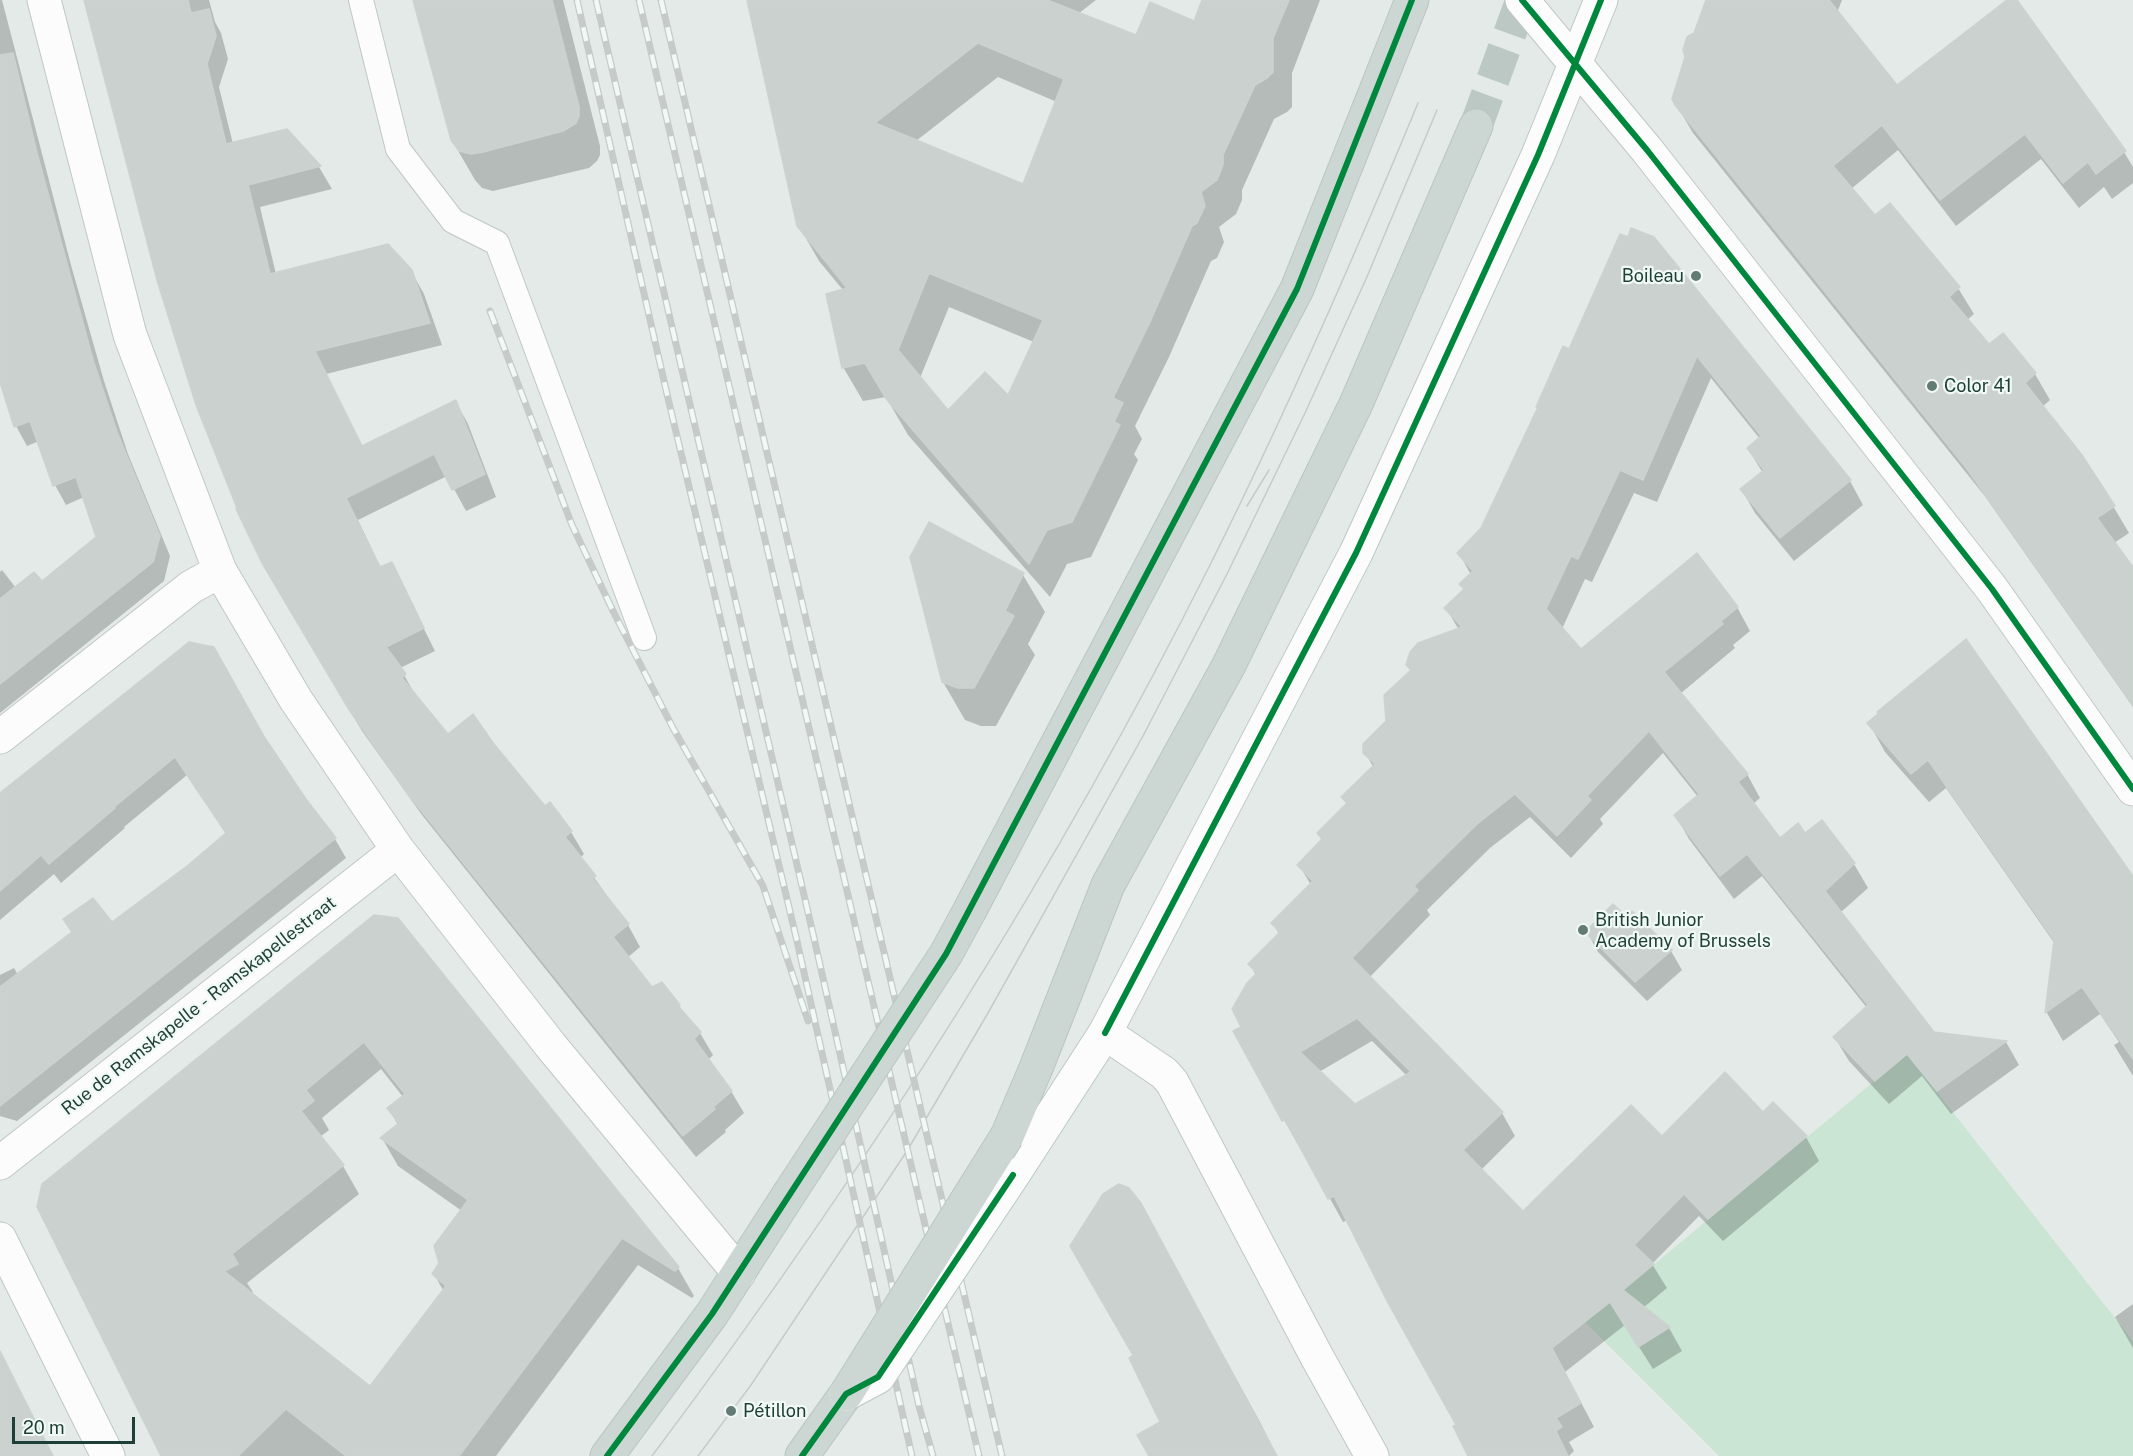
<!DOCTYPE html>
<html>
<head>
<meta charset="utf-8">
<style>
	body { margin:0 }
	#map { position:relative; width:2133px; height:1456px; overflow:hidden; background:#e3eae7; font-family:"Public Sans",sans-serif }
	canvas { display:block }
	.scale { position:absolute; left:12px; top:1417px; width:123px; height:27px; box-sizing:border-box; border:3px solid #1e3f38; border-top:0; padding-left:8px; font-size:18px; line-height:21px; white-space:nowrap; color:#1e3f38; -webkit-text-stroke:4px #f1f9f5; paint-order:stroke }
</style>
</head>
<body>
<div id="map">
<canvas width="2133" height="1456"></canvas>
<div class="scale">20 m</div>
</div>
<script>
const g = document.querySelector('canvas').getContext('2d');
g.lineJoin = 'round';
function fillPath(path, color) {
  g.fillStyle = color;
  g.fill(path, 'evenodd');
}
function trace(path, color, width, dash) {
  g.strokeStyle = color;
  g.lineWidth = width;
  g.lineCap = dash ? 'butt' : 'round';
  g.setLineDash(dash || []);
  g.stroke(path);
}
function label(font, color, halo, rows, align = 'center') {
  g.font = font + ' "Public Sans",sans-serif';
  g.lineWidth = 4.5;
  g.setLineDash([]);
  g.textBaseline = 'middle';
  g.strokeStyle = halo;
  g.fillStyle = color;
  for (const [text, x, y, turn = 0] of rows) {
    g.save();
    g.translate(x, y);
    g.rotate((+turn || 0) * Math.PI / 180);
    g.textAlign = isNaN(turn) ? turn : align;
    if (halo) g.strokeText(text, 0, 0);
    g.fillText(text, 0, 0);
    g.restore();
  }
}
const green = new Path2D(`
	M1907,1054L2133,1341V1456H1719L1585,1322Z`);
const shadow = new Path2D(`
	M0,0H2L71,265L104,381L128,454L170,556L164,581L0,713V572L2,570L16,588L41,583L98,538L84,497L66,505L55,485L39,441L27,446L16,426L0,358Z
	M87,0H209L215,22L221,33L228,59L219,87L233,144L287,130L319,167L332,189L260,207L276,274L411,271L424,294L442,345L326,374L363,447L456,402L468,424L496,497L466,511L447,476L358,520L381,568L391,563L435,651L400,668L417,698L448,736L493,745L545,808L550,805L571,832L584,854L580,858L628,925L640,947L627,958L652,989L679,1006L700,1033L713,1055L708,1060L731,1091L744,1113L725,1130L726,1132L696,1157L422,815L362,731L279,592L238,510Z
	M414,0H563L600,146V155L597,161L589,168L493,191L482,188L475,180L453,142Z
	M749,0H1096L1078,14L1137,37L1195,23L1204,0H1320L1292,73V107L1287,112L1274,119L1242,190V200L1236,214L1219,227L1224,242L1217,258L1211,261L1169,357L1135,426L1142,439L1134,454L1138,460L1091,557L1067,564L1050,597L908,435L886,397L863,401L843,367V290L819,261L799,226ZM998,77L1057,102L1024,186L916,141ZM949,307L1034,342L1008,397L948,412L920,378Z
	M1706,0H1842L1837,13L1896,87L2010,0H2016L2124,152L2133,167V183L2112,199L2104,187L2079,208L2041,159L1956,226L1898,150L1851,189L1875,217L1958,288L1974,314L1967,320L1988,346L2035,374L2050,400L2042,407L2113,506L2129,533L2114,543L2133,569V707L1984,495L1693,133L1677,106Z
	M1621,236L1850,481L1863,505L1794,561L1755,513L1742,490L1763,473L1748,449L1760,439L1711,378L1657,502L1634,493L1592,582L1585,579L1562,629L1581,651L1737,607L1750,631L1733,645L1735,648L1680,694L1747,774L1760,798L1753,804L1780,840L1805,835L1822,822L1854,864L1868,888L1840,913L1933,1033L2006,1042L2019,1065L1951,1114L1922,1076L1889,1104L1849,1061L1835,1038L1867,1008L1762,876L1734,899L1689,839L1676,816L1698,797L1663,753L1600,819L1603,824L1571,858L1530,817L1490,848L1427,910L1430,915L1369,978L1502,1113L1515,1136L1481,1170L1523,1213L1662,1138L1763,1114L1773,1104L1806,1137L1819,1161L1723,1241L1699,1216L1652,1264L1667,1288L1643,1308L1669,1328L1682,1351L1653,1369L1625,1325L1565,1372L1594,1427L1569,1442L1574,1451L1569,1456H1473L1348,1220L1343,1222L1299,1143H1297L1284,1120L1243,1028L1256,975L1250,965L1280,935L1273,924L1311,885L1299,865L1323,841L1319,833L1347,805L1343,797L1374,768L1365,753L1459,630L1446,608L1465,590L1471,575L1459,553L1483,529L1570,350ZM1372,1041L1407,1076L1355,1106L1319,1072Z
	M930,524L1023,575L1045,612L1028,644L1035,655L996,726H981L965,720L943,682Z
	M190,644L266,742L305,800L335,839L346,858L17,1121L0,1116V975L14,968L18,975L72,933L65,920L112,924L188,867L227,835L187,775L124,827L125,828L61,883L54,874L0,920V795Z
	M1869,723L2133,879V1076L2114,1045L2119,1042L2100,1014L2063,1041L2047,1013L2055,944L1946,788L1929,802L1885,752Z
	M1632,913L1671,951L1682,970L1647,1001L1598,952L1587,932L1626,919Z
	M397,919L678,1268L694,1296L692,1298L638,1265L496,1456H164L39,1207ZM381,1069L403,1097L389,1109L398,1125L382,1138L398,1166L462,1211L440,1263L434,1274L444,1292L371,1388L251,1294L253,1292L247,1283L359,1194L343,1166L320,1137L329,1130L322,1118Z
	M1152,1225L1260,1422L1277,1456H1174L1135,1356Z
	M2133,1304V1348L2115,1317Z`);
const building = new Path2D(`
	M84,0H188L191,13L209,9L216,36L207,64L226,144L287,129L321,166L248,185L270,274L388,244L412,270L430,323L315,351L362,446L456,400L485,474L452,490L434,454L346,498L380,567L392,562L424,628L386,647L406,674L402,678L448,734L473,714L494,744L545,806L550,802L572,831L565,837L596,876L592,878L629,924L613,937L652,987L662,982L680,1005L679,1007L701,1032L694,1039L732,1091L713,1107L715,1109L683,1136L407,793L348,708L262,563L236,509L237,508L196,405L157,280Z
	M413,0H552L579,107V116L576,123L563,131L483,152L471,154L459,151L451,140Z
	M747,0H1047L1136,35L1150,2L1194,21L1202,0H1289L1273,38V72L1267,78L1255,85L1223,155V165L1217,180L1201,192L1205,206L1197,223L1192,226L1150,322L1113,398L1123,403L1114,422L1120,425L1072,522L1047,530L1029,564L887,400L865,363L842,368L826,294L847,288L797,226ZM978,43L1064,79L1023,184L875,123ZM929,273L1043,320L1008,395L985,372L948,410L898,350Z
	M1706,0H1829L1897,85L2007,0H2017L2126,151L2096,174L2088,162L2063,183L2025,134L1940,200L1882,125L1833,166L1875,215L1890,203L1960,287L1949,297L1989,344L2003,333L2014,346L2036,373L2025,383L2082,455L2115,506L2097,518L2133,567V705L1967,469L1675,105L1672,99L1685,57L1683,50L1687,37L1694,33Z
	M13,53L37,153L93,360L117,432L160,536L153,562L0,684V599L34,572L42,581L96,537L76,477L53,486L30,421L14,427L0,382V55Z
	M1631,228L1654,237L1851,480L1780,538L1740,489L1764,470L1747,448L1761,436L1697,356L1643,480L1620,470L1578,559L1571,556L1546,609L1581,649L1697,553L1738,607L1721,621L1723,624L1664,672L1748,774L1738,782L1780,838L1798,823L1805,833L1822,820L1855,863L1825,891L1934,1032L2007,1041L1937,1091L1907,1054L1875,1081L1833,1037L1868,1005L1747,854L1720,876L1674,815L1699,794L1649,731L1587,796L1591,800L1557,836L1515,794L1477,824L1414,886L1418,890L1352,958L1503,1112L1463,1150L1523,1211L1631,1105L1662,1136L1725,1072L1763,1112L1773,1102L1807,1136L1708,1219L1684,1194L1634,1245L1654,1264L1623,1290L1670,1327L1638,1347L1610,1302L1552,1348L1581,1403L1556,1418L1562,1427L1556,1431L1568,1456H1468L1453,1426L1456,1425L1387,1301L1334,1196L1328,1199L1285,1120L1282,1121L1233,1031L1241,1027L1232,1009L1247,983L1257,973L1248,964L1280,932L1271,923L1313,881L1297,865L1322,839L1317,833L1347,803L1341,797L1375,764L1363,753V744L1386,721L1384,695L1411,670L1406,665L1410,652L1418,643L1462,627L1444,608L1464,589L1459,584L1473,571L1457,553L1481,528L1538,407H1536L1563,346L1569,349L1620,234L1628,237ZM1357,1018L1411,1072L1355,1104L1300,1052Z
	M929,522L1024,573L1005,611L1014,616L974,688H958L942,682L910,557Z
	M1966,639L2133,876V1059L2082,987L2045,1013L2054,940L1928,760L1911,774L1867,723L1878,714L1877,712Z
	M189,642L214,647L265,738L306,799L336,838L0,1106V987L72,932L63,919L93,898L112,922L187,866L226,833L175,757L114,807L115,808L49,864L41,855L0,891V793Z
	M1613,904L1626,916L1632,911L1672,950L1635,982L1585,932Z
	M374,915L398,918L679,1267L675,1271L622,1238L459,1456H346L286,1409L238,1456H161L37,1207L42,1184ZM364,1042L405,1094L387,1108L399,1123L380,1138L468,1200L434,1246L439,1263L432,1274L446,1286L370,1386L224,1271L238,1264L232,1254L344,1165L301,1111L314,1101L306,1090Z
	M1119,1184L1129,1188L1141,1203L1277,1456H1149L1137,1435L1160,1422L1129,1358L1133,1355L1070,1246L1103,1194Z
	M0,1351L53,1456H0Z`);
const primaryTunnel = new Path2D(`
	M1476,126L1522,0`);
const service = new Path2D(`
	M361,0L398,149L453,221L497,243L644,638`);
const minor = new Path2D(`
	M44,0L130,335L220,571L296,700L398,850L551,1046L739,1273
	M0,737L191,587L220,571
	M1105,1033L1164,1073L1172,1082L1317,1357L1372,1456
	M0,1163L398,850
	M0,1239L108,1456`);
const tertiary = new Path2D(`
	M1522,0L1647,150L1992,589L2133,789`);
const secondary = new Path2D(`
	M1013,1175L1105,1033L1356,553L1538,155L1601,0`);
const primary = new Path2D(`
	M971,908L1297,289L1412,0
	M1007,1136L1036,1068L1108,885L1229,665L1356,404L1476,126
	M607,1456L712,1314L789,1194
	M802,1456L846,1394`);
const tram = new Path2D(`
	M1247,506L1269,470
	M652,1456C862,1176 1052,880 1209,567C1285,415 1353,260 1418,103
	M698,1456L751,1385L907,1151L988,1013L1143,736L1227,574L1305,413L1366,279L1437,110`);
const rail = new Path2D(`
	M577,0L667,394L797,941L912,1456
	M596,0L814,938L919,1406L933,1456
	M639,0L979,1456
	M661,0L1002,1456
	M490,311L572,525L614,613L673,728L763,886L808,1021`);
const secondaryBridge = new Path2D(`
	M846,1394L878,1377L1013,1175`);
const primaryBridge = new Path2D(`
	M789,1194L946,954L971,908
	M846,1394L1007,1136`);
const cycleway = new Path2D(`
	M1522,0L1647,150L1992,589L2133,789
	M1105,1033L1356,553L1538,155L1601,0
	M607,1456L712,1314L946,954L1297,289L1412,0
	M802,1456L846,1394L878,1377L1013,1175`);
const markers = [
	[1696,276,6,"#637b75"],
	[1932,386,6,"#637b75"],
	[1583,930,6,"#637b75"],
	[731,1411,6,"#637b75"]
];
const poiNames = [
	["Boileau",1684,276,"right"],
	["Color 41",1944,386],
	["British Junior",1595,920],
	["Academy of Brussels",1595,941],
	["Pétillon",743,1411]
];
const streetNames = [
	["Rue de Ramskapelle - Ramskapellestraat",199,1006,-38]
];
fillPath(green, '#cae5d4');
fillPath(shadow, '#0003');
fillPath(building, '#cad1ce');
trace(building, '#cbd3d0', 1.5);
trace(primaryTunnel, '#bcc8c4', 33, [33, 16]);
trace(service, '#c0c7c4', 26);
trace(minor, '#c0c7c4', 35);
trace(tertiary, '#c0c7c4', 35);
trace(secondary, '#bec8c4', 35);
trace(primary, '#bbc6c3', 35);
trace(service, '#fbfcfb', 24);
trace(minor, '#fbfcfb', 33);
trace(tertiary, '#fbfcfb', 33);
trace(secondary, '#fbfcfb', 33);
trace(primary, '#ccd6d3', 33);
trace(tram, '#c6cbca', 1.5);
trace(rail, '#c6cbca', 7);
trace(rail, '#f1f9f5', 4.5, [14]);
trace(secondaryBridge, '#bec8c4', 35, []);
trace(primaryBridge, '#bbc6c3', 35, []);
trace(secondaryBridge, '#fbfcfb', 33);
trace(primaryBridge, '#ccd6d3', 33);
trace(cycleway, '#00873e', 6);
for (const [x, y, r, color] of markers) {
  const dot = new Path2D();
  dot.arc(x, y, r, 0, 2 * Math.PI);
  g.fillStyle = color;
  g.fill(dot);
  trace(dot, '#f1f9f5', 2);
}
label('18px', '#1e3f38', '#f1f9f5', poiNames, 'left');
label('18px', '#1e3f38', '#f1f9f5', streetNames);
</script>
</body>
</html>
